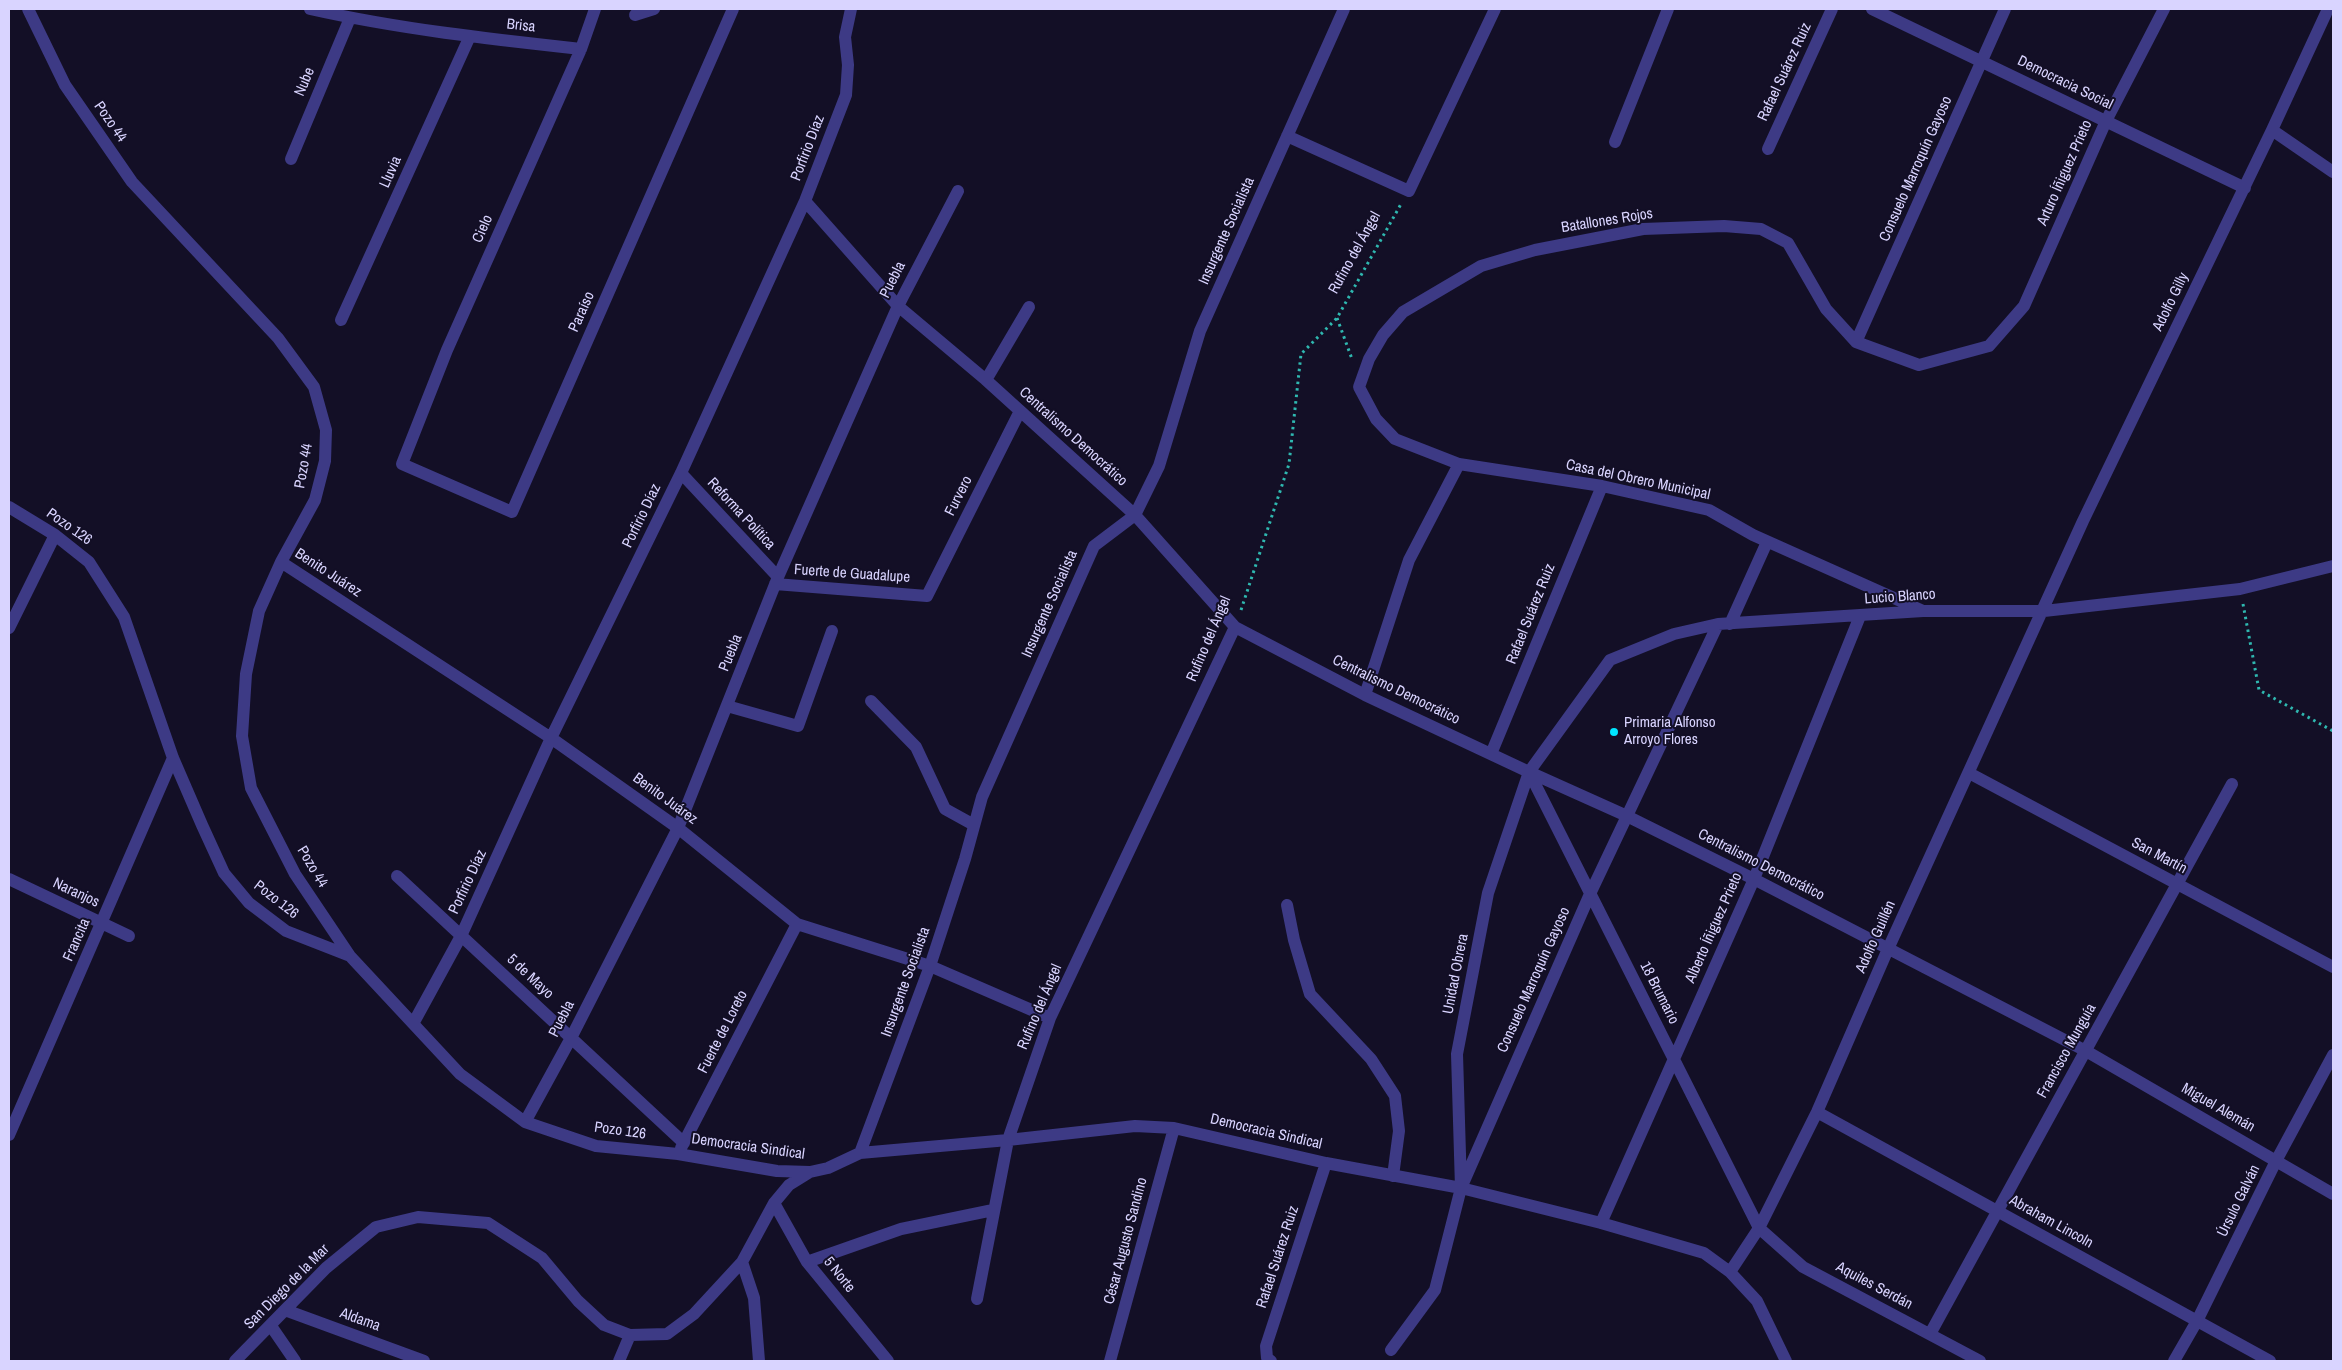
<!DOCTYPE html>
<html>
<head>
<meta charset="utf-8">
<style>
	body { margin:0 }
	#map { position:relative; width:2342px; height:1370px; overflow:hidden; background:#130f26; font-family:"Archivo Narrow",sans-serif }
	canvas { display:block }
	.frame { position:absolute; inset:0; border:10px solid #d9d4ff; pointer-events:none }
</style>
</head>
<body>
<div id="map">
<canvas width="2342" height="1370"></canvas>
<div class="frame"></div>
</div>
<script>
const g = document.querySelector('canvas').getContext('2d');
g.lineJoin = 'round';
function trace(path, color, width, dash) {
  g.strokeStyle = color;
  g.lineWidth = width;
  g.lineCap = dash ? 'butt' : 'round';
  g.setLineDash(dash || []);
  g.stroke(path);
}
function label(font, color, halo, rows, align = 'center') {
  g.font = font + ' "Archivo Narrow",sans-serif';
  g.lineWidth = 4;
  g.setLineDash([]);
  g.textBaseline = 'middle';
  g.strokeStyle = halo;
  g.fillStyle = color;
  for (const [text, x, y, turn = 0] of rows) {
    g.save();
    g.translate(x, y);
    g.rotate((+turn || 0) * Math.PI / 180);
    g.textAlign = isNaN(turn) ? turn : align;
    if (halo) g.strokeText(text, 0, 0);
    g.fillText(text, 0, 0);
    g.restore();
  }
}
const path = new Path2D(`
	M1337,318L1352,359
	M2243,604L2259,690L2333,731
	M1241,610L1289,464L1301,354L1337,318L1401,204`);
const minor = new Path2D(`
	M28,9L65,85L132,182L278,338L314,387L326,430L325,461L315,500L281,562L259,611L246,674L242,736L251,788L295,874L350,956
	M310,9C399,29 490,39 581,49
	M595,9L581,49L447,350L402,464L512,512L733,9
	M1872,9L2245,188
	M635,15L654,9
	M2272,130L2333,172
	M1287,136L1409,191L1495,9
	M1615,142L1668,9
	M1768,149L1832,9
	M291,159L350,18
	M805,201L898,306L986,380L1135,515L1235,627L1365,695L1529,772L1627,816L1754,879L2086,1051L2333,1194
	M341,320L470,36
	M1856,342L2005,9
	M986,380L1029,307
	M681,473L778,577
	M9,507L55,535L89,562L124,617L173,758L202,825L224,873L249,903L286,931L350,956L460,1074L525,1122L596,1146L678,1154L777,1171L810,1172L828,1168L860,1153L1008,1140L1135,1126L1174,1128L1326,1163L1461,1188L1601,1223L1704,1253L1730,1272L1757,1301L1786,1361
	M281,562L551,738L678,828L797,924L930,966L1050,1018
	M775,584L927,596L1020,411
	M1923,611L1753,535L1709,510L1602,486L1459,464L1395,439L1376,419L1359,387L1369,359L1383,335L1403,312L1481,266L1535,250L1643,229L1724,226L1761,229L1788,243L1826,309L1856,342L1919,365L1989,346L2024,306L2106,121L2164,9
	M1730,624L1767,542
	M9,628L55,535
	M1365,695L1409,560L1459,464
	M871,701L916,747L945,809L974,825
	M727,706L798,726L832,631
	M1491,754L1602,486
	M1529,772L1759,1228L1803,1267L1980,1361
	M1969,773L2333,967
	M397,876L684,1143
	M9,879L129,936
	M1287,905L1294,940L1310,994L1371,1059L1395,1096L1399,1131L1393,1176
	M414,1022L461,936L551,738L681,473L805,201L846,95L848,65L845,37L851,9
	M1817,1112L2270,1361
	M525,1122L571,1038L678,828L778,577L898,306L958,191
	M9,1135L173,758
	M681,1148L797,924
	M860,1153L930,966L965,859L982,797L1094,546L1135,515L1159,466L1200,331L1344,9
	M1461,1188L1457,1054L1488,893L1529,772L1610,660L1674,634L1718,624L1923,611H2044L2240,589L2333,566
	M774,1203L807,1262L888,1361
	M1601,1223L1754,879L1860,616
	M742,1262L754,1298L759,1361
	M807,1262L901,1229L993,1210
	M1730,1272L1759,1228L1817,1112L1888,949L2083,521L2272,130L2328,9
	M977,1299L1008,1140L1050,1018L1235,627
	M285,1310L424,1361
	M271,1326L295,1361
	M1930,1334L2232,784
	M1391,1350L1435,1290L1461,1188L1590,894L1718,624
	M235,1361L326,1268L376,1227L418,1217L488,1223L542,1258L578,1301L604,1325L630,1335L667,1334L694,1314L742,1262L774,1203L789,1185L810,1172
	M619,1361L630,1335
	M1110,1361L1174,1128
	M1271,1361L1267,1358L1266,1346L1326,1163
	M2174,1361L2197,1321L2276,1161L2333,1055`);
const markers = [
	[1614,732,5,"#00e5ff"]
];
const streetNames = [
	["Brisa",521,26,6],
	["Rafael Suárez Ruiz",1785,72,-65],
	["Nube",305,82,-67],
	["Democracia Social",2065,83,26],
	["Pozo 44",110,122,55],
	["Porfirio Díaz",808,148,-69],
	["Consuelo Marroquín Gayoso",1916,169,-66],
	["Lluvia",391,172,-66],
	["Arturo Íñiguez Prieto",2065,173,-66],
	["Batallones Rojos",1607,221,-9],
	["Cielo",483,229,-66],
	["Insurgente Socialista",1227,231,-66],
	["Rufino del Ángel",1355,253,-61],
	["Puebla",893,280,-63],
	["Adolfo Gilly",2171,302,-64],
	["Paraíso",582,312,-66],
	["Centralismo Democrático",1073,437,42],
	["Pozo 44",304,466,-80],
	["Casa del Obrero Municipal",1638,480,12],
	["Furvero",959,496,-63],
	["Reforma Política",741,514,47],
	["Porfirio Díaz",642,516,-64],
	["Pozo 126",69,527,35],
	["Benito Juárez",328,573,33],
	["Fuerte de Guadalupe",852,574,4],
	["Lucio Blanco",1900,597,-4],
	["Insurgente Socialista",1050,604,-66],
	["Rafael Suárez Ruiz",1531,614,-68],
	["Rufino del Ángel",1209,639,-67],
	["Puebla",731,653,-68],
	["Centralismo Democrático",1396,690,26],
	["Benito Juárez",665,799,36],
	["San Martín",2159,856,28],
	["Centralismo Democrático",1761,865,27],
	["Pozo 44",312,867,59],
	["Porfirio Díaz",468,882,-65],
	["Naranjos",76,893,25],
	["Pozo 126",276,900,38],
	["Alberto Íñiguez Prieto",1714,928,-66],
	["Adolfo Guillén",1876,937,-66],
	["Francita",77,940,-66],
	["Unidad Obrera",1456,974,-79],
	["5 de Mayo",530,977,43],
	["Consuelo Marroquín Gayoso",1534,980,-66],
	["Insurgente Socialista",906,982,-70],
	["18 Brumario",1659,993,63],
	["Rufino del Ángel",1040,1007,-67],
	["Puebla",562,1019,-63],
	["Fuerte de Loreto",723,1032,-63],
	["Francisco Munguía",2067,1051,-61],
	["Miguel Alemán",2218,1108,30],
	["Pozo 126",620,1131,8],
	["Democracia Sindical",1266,1132,13],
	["Democracia Sindical",748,1147,8],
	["Úrsulo Galván",2239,1201,-64],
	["Abraham Lincoln",2051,1222,29],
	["César Augusto Sandino",1126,1241,-75],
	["Rafael Suárez Ruiz",1278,1257,-72],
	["5 Norte",839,1275,51],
	["Aquiles Serdán",1874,1286,28],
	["San Diego de la Mar",287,1287,-45],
	["Aldama",360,1320,20]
];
const poiNames = [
	["Primaria Alfonso",1624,723],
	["Arroyo Flores",1624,740]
];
trace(path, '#2fb8b0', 3, [2.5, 4]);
trace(minor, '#3d3a85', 12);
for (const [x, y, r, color] of markers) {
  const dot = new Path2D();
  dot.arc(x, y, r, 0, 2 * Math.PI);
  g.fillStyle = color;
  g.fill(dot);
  trace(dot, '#130f26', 2);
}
label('15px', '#d9d4ff', '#130f26', streetNames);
label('15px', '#d9d4ff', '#130f26', poiNames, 'left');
</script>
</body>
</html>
